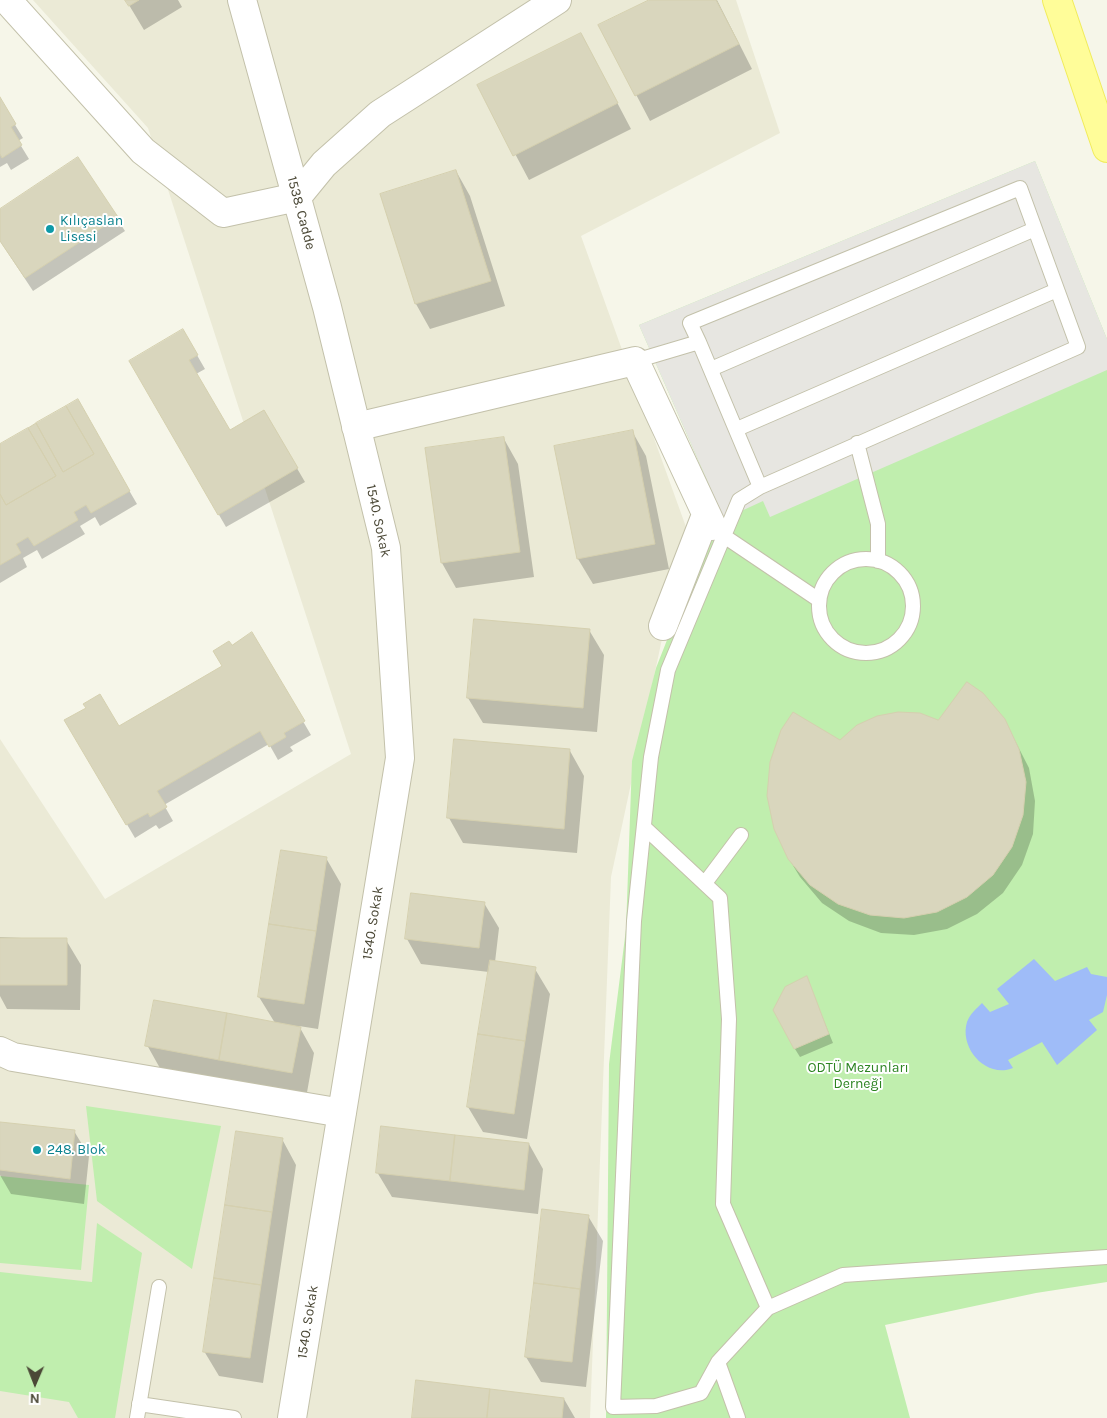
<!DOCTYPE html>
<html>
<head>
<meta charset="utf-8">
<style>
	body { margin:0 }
	#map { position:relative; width:1107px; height:1418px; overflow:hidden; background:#f6f6e9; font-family:Karla,sans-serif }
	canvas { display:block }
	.north { position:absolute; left:10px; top:1358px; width:50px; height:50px; -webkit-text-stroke:4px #fff; paint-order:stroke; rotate:181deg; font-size:14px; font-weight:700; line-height:20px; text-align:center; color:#4b4836 }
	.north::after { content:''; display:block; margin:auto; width:18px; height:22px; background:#4b4836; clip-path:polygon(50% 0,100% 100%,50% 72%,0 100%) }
</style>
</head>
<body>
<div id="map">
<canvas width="1107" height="1418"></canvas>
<div class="north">N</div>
</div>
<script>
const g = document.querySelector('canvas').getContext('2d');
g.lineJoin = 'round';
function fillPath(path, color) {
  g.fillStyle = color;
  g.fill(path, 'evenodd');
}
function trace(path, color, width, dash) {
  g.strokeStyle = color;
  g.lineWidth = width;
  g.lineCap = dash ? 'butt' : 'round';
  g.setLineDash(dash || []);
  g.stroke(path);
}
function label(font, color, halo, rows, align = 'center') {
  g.font = font + ' Karla,sans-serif';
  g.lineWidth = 4;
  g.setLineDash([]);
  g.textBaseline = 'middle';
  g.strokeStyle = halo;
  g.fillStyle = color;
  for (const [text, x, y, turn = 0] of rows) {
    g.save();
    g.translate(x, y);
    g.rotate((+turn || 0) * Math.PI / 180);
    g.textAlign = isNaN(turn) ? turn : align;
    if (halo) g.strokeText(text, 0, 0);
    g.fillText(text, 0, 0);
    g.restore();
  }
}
const residential = new Path2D(`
	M33,0H736L780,133L581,236L686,527L611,877L590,1418H0V739L105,899L351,754L148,128Z`);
const green = new Path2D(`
	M1035,161L1107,339V1282L1036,1293L885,1325L910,1418H606L609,1064L626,929L632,761L656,668L719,508L639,325Z
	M86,1106L221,1126L192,1269L97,1201Z
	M0,1176L89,1185L81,1270L0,1263Z
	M97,1223L142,1253L115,1418H78L69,1402L0,1391V1272L92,1282Z`);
const parking = new Path2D(`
	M1035,161L1107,339V370L770,517L763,501L724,519L639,325Z`);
const water = new Path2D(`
	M1034,959L1055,981L1087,967L1091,974L1107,977V995L1103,1012L1089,1020L1097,1030L1057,1065L1042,1042L1008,1060L1013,1068C986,1079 959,1048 967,1022C970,1014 976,1009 982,1003L990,1012L1009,1004L997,989Z`);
const shadow = new Path2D(`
	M126,0H178L182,7L144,30Z
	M651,0H717L752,69L650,121L600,26Z
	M581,34L631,129L529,180L479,86Z
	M0,100L23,138L18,141L29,159L11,170L7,163L0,167Z
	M78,159L125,231L33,291L0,241V210Z
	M456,171L470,196L505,306L430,329L416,304L382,194Z
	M183,331L205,369L196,374L230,432L264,412L305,482L226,527L130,361Z
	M77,401L137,504L100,526L95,517L80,526L85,534L42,559L37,550L23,558L27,567L0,583V445Z
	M632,431L646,456L669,569L593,584L578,559L556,447Z
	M504,439L518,464L534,577L456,588L442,563Z
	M589,630L604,655L597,732L483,723L468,698Z
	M252,634L311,735L290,747L293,751L278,760L269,744L164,805L173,821L159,829L156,825L135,838L66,721L118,728L223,666L231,646Z
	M1004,719L1029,768L1035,801L1033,834L1022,865L1003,893L977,914L947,929L914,935L881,933L849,921L822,903L800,877L789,859L840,742L939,721Z
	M570,751L584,776L577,853L463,843L449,818Z
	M326,858L341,884L318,1029L299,1026L314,1053L306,1098L161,1070L147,1045L275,1023L259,997Z
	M484,903L499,928L495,962L535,969L550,994L527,1139L483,1132L468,1107L489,972L421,964L407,939Z
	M0,937L66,940L81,965L80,1010L7,1009L0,996Z
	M806,977L833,1043L800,1057L795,1049Z
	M0,1123L74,1131L89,1156L84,1204L11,1194L0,1175Z
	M282,1139L296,1165L263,1383L219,1376L204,1351Z
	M529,1144L543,1169L538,1214L392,1197L377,1172Z
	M588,1216L603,1241L586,1387L541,1382L526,1357Z
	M564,1399L575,1418H413Z`);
const building = new Path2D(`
	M125,0H139L129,6Z
	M649,0H716L739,44L635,96L598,25Z
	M581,33L618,103L513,156L477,85Z
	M0,97L16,124L11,127L22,145L2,158L0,154Z
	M78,157L118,217L25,278L0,241V209Z
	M456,170L491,281L415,304L380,194Z
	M183,329L198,355L189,360L230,430L264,410L298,468L218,515L129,361Z
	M78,399L130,491L91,513L86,505L74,512L78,520L34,546L28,537L16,544L21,553L0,565V494L6,505L56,476L28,428L36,423L63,472L94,454L66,406Z
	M66,406L94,454L63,472L36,423Z
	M28,428L56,476L6,505L0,494V444Z
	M633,430L655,544L577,559L554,446Z
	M504,437L520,552L441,563L425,448Z
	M474,619L590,629L583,708L467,698Z
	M252,632L305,721L284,733L286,737L269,747L260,731L157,791L167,807L150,817L148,813L126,825L64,720L86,708L83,704L100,694L119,726L222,666L213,651L229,641L232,645Z
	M967,682L983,693L1005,719L1019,749L1026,782L1023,815L1012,847L993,875L967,897L937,912L904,918L870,915L838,904L810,885L788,859L774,829L767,796L770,762L781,730L793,712L840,740L857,725L877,716L898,712L920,713L938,720Z
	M454,739L570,749L564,829L447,818Z
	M281,850L327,857L316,931L269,924Z
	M411,893L485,902L479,948L405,939Z
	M269,924L316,931L304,1004L258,997Z
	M0,938H67V985H0Z
	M490,960L536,967L525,1041L478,1034Z
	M807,976L829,1034L794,1049L773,1010L785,987Z
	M154,1000L227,1013L219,1060L145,1046Z
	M227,1013L301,1027L292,1073L219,1060Z
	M478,1034L525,1041L514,1114L467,1107Z
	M0,1122L75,1130L70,1179L0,1170Z
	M381,1126L455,1135L450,1181L376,1173Z
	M236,1131L283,1138L272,1212L225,1205Z
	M455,1135L529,1143L524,1190L450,1181Z
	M225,1205L272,1212L261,1285L214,1278Z
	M542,1209L589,1215L580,1289L534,1283Z
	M214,1278L261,1285L250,1358L203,1352Z
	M534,1283L580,1289L572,1362L525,1357Z
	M416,1380L490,1389L487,1418H412Z
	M490,1389L564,1398L562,1418H487Z`);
const lane = new Path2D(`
	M699,342L690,323L1020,188L1078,347L760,487L739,500L668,670L651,757L634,921L613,1407L656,1406L701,1393L718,1362L768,1308L843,1275L1107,1257
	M635,361L699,342L760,487
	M711,369L1035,229
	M737,429L1057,290
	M857,443L878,524V561
	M718,532L819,600
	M819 606a47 47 0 1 1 94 0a47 47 0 1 1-94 0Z
	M644,827L720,898L729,1019L723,1204L768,1308
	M705,883L741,835
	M718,1362L738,1418
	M139,1404L234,1418
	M137,1418L159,1287`);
const street = new Path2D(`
	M7,0L143,151L223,213L297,197L324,164L380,114L557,0
	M242,0L327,307L386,548L400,758L292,1418
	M356,427L635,361L712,526
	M663,626L706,515
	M0,1051L13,1057L342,1113`);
const primary = new Path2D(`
	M1057,0L1107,148`);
const markers = [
	[50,229,5,"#0f9aa8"],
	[37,1150,5,"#0f9aa8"]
];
const streetNames = [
	["1538. Cadde",301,213,75],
	["1540. Sokak",378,521,78],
	["1540. Sokak",373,923,-81],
	["1540. Sokak",308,1322,-81]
];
const cultureNames = [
	["Kılıçaslan",60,221],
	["Lisesi",60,237],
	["248. Blok",47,1150]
];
const parkNames = [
	["ODTÜ Mezunları",858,1068],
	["Derneği",858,1084]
];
fillPath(residential, '#ebead6');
fillPath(green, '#c0eeae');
fillPath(parking, '#e7e6e1');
fillPath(water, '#9fbcf8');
fillPath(shadow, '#0003');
fillPath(building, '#d9d6bd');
trace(building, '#d5d0af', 1);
trace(lane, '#c3c1aa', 16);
trace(street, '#c3c1aa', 30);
trace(primary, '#f1ec5c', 30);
trace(lane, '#fff', 14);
trace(street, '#fff', 28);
trace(primary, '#fffd99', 28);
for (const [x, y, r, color] of markers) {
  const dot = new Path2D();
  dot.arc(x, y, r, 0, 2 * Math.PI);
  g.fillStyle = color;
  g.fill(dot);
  trace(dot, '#fff', 2);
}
label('14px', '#4b4836', '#fff', streetNames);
label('14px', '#0d838f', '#fff', cultureNames, 'left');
label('14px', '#2d8422', '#fff', parkNames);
</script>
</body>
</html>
